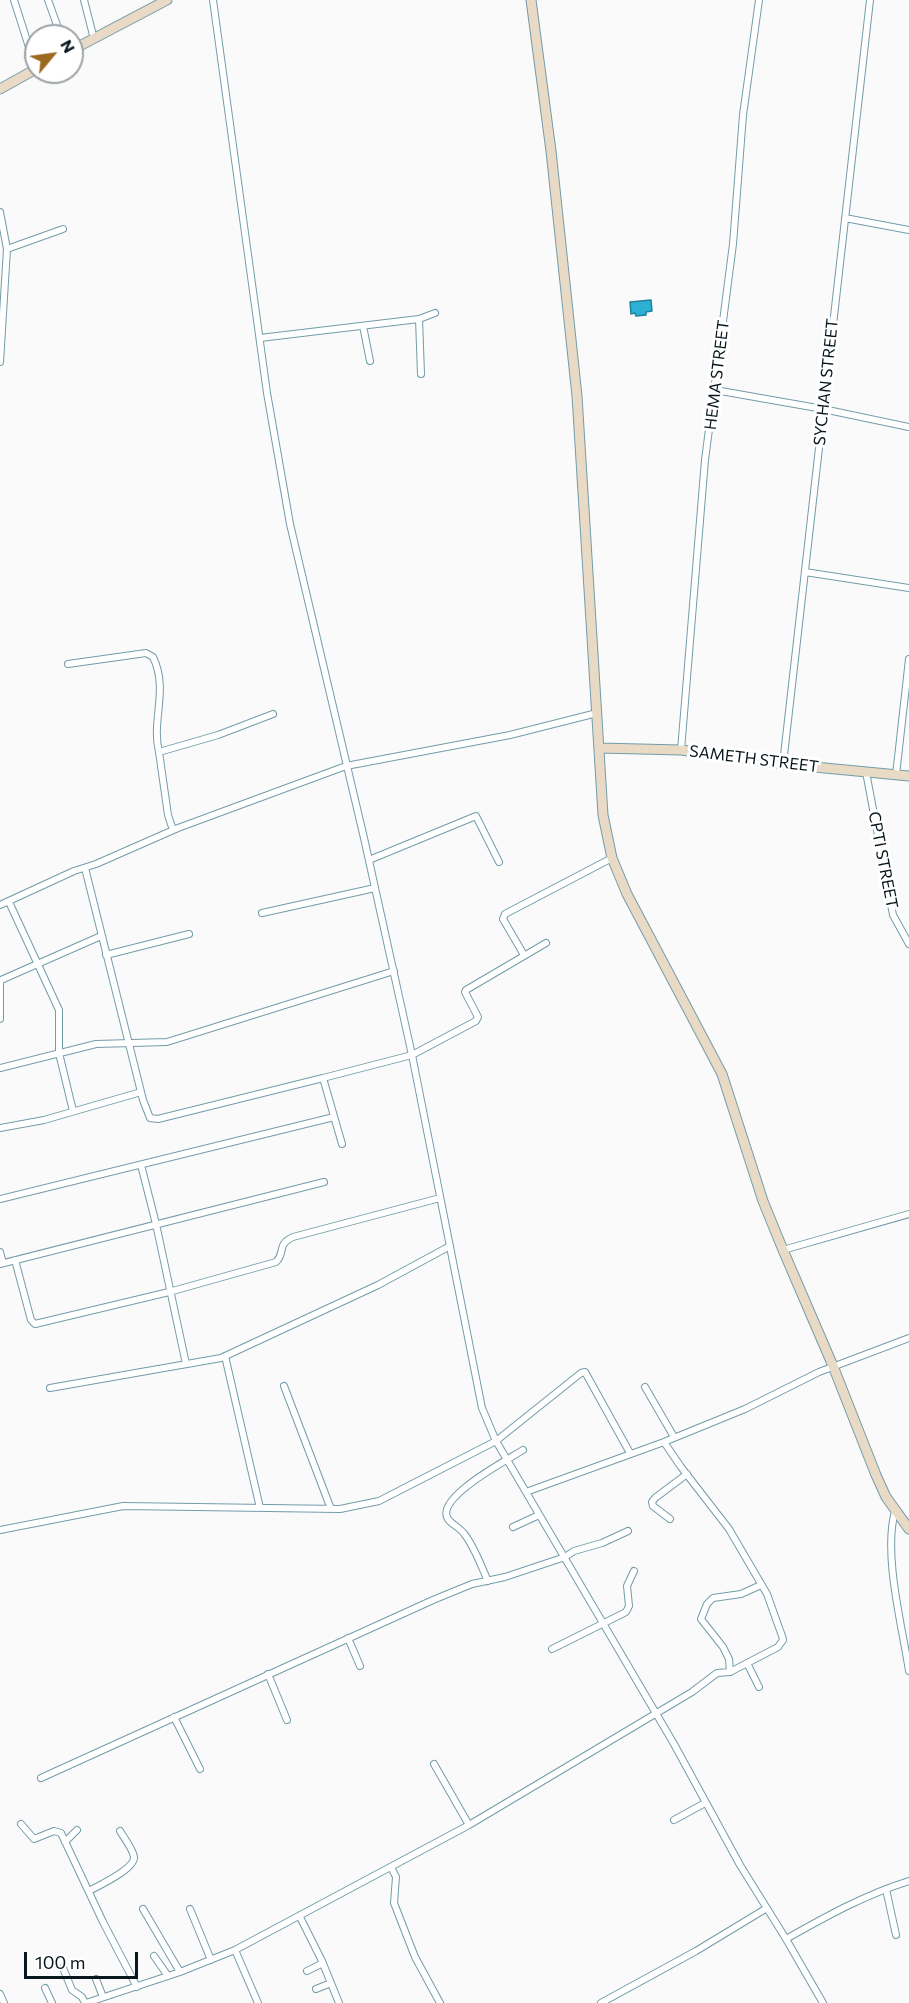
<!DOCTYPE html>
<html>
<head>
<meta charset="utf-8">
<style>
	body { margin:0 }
	#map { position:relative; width:909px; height:2003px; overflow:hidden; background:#fafafa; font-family:Commissioner,sans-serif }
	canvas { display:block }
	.north { position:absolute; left:24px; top:24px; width:60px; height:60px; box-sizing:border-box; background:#fff; border:2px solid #9ca2a5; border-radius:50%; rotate:61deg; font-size:16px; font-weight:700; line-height:24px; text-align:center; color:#07171d }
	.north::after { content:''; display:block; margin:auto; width:21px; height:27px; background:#9c6a1e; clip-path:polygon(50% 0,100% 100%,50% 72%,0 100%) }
	.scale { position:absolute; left:24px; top:1952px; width:114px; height:27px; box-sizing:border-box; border:3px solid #07171d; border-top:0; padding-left:8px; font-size:18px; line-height:21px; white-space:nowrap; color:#07171d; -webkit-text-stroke:4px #fff; paint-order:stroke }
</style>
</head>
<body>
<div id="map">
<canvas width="909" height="2003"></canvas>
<div class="north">N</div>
<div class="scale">100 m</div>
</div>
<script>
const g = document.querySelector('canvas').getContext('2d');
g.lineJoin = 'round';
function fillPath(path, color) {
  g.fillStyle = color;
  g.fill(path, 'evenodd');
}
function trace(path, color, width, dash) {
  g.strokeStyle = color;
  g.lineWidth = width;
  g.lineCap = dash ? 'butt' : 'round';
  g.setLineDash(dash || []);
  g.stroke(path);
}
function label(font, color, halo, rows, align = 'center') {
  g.font = font + ' Commissioner,sans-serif';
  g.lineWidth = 6;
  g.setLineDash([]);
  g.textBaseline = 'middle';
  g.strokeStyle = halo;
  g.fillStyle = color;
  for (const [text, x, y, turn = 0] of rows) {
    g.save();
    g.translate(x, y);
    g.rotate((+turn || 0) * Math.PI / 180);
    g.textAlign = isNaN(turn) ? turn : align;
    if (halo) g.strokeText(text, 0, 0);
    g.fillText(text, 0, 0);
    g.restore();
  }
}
const water = new Path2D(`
	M651,300L652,311L646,312V315L636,316L635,313L631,314L630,302Z`);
const street = new Path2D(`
	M14,0L36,69
	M48,0L61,36
	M84,0L94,39
	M213,0L267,393L290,524L364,838L412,1055L482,1408L496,1441L674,1744L740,1865L786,1939L823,2003
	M0,212L7,249L0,362
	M845,218L909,230
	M7,249L63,229
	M419,319L421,374
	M363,326L370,361
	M260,338L419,319L435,313
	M715,390L823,409L909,427
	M805,572L909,588
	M68,664L146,653L153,657C169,690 151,720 159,752
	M681,750L705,460L733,244L743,115L759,0
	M783,764L870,0
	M866,772L893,915L909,944
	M896,775L909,659
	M173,830L168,815L159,752L218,735L273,714
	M369,860L476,816L499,862
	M85,868L143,1100L150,1118L158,1119L323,1078
	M9,902L59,1010V1053L73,1111
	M0,905L74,871L96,864L178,828L346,766L510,735L597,713
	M262,913L375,888
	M106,955L189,934
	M524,955L503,919L505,914L612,858
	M1,980L101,936
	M0,981V1019
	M0,1068L96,1044L167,1042L394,971
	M0,1128L44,1120L141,1092
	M342,1144L323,1078L412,1055L476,1021L478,1017L465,992L466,990L546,943
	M141,1165L156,1224L186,1364
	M0,1199L334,1117
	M783,1250L909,1214
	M0,1252L3,1263
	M15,1260L31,1320L35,1324L169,1292L276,1262C286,1252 276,1245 293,1237L440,1198
	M0,1264L324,1182
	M225,1356L260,1508
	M284,1386L331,1509
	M645,1387L674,1437
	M50,1388L221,1358L378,1285L450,1246
	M526,1492L664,1442L745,1409L819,1372L909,1338
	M895,1511C883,1555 902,1625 909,1671
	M670,1519L653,1506L652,1502L655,1498L687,1474
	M513,1527L539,1515
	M0,1530L123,1506L340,1509L379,1501L496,1441L581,1373L585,1372L630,1453
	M488,1581C481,1566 475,1548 465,1535C461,1528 452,1525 448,1519C434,1498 509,1459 523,1450
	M348,1638L360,1666
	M552,1649L626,1612L629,1606L627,1586L634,1571
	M747,1663L759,1687
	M730,1672L729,1659L723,1647L701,1619L707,1604L713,1598L741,1594L761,1585
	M268,1674L287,1720
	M174,1717L200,1769
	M434,1764L469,1825
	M41,1778L433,1600L472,1584L505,1577L565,1557L574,1551L602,1543L628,1531
	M674,1820L705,1803
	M21,1824L34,1839L54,1831L61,1833L103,1922L137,1987
	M65,1842L77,1830
	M391,1867L396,1877L394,1903L415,1957L440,2003
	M886,1889L896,1935
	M89,1891C98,1886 135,1869 134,1857C133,1849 124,1838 120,1831
	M143,1909L180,1972
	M190,1909L211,1960
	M300,1917L322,1961L339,2003
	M786,1939C825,1917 866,1894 909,1881
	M235,1950L258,2003
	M154,1956L168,1976
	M63,1968L72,1990L82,1997L85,2003
	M307,1971L323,1963
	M96,1979L103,1997
	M45,1988L52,2003
	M316,1989L331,1983
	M0,1994L4,2003
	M86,2003L180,1972L235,1950L469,1825L692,1692L717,1673L730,1672L778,1647L783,1640L782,1636L767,1594L729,1529L681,1467L664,1442
	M601,2003L696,1951L767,1908`);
const secondary = new Path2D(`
	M531,0L551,151L577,396L603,815L612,858L627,894L722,1074L763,1201L783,1250L833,1366L876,1475L886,1497L909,1529
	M72,50L167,0
	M0,89L36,69
	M599,748L681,750L783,764L909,776`);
const streetNames = [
	["HEMA STREET",717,375,-83],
	["SYCHAN STREET",826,382,-84],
	["SAMETH STREET",754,759,7],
	["CPTI STREET",883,860,79]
];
fillPath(water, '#2cb0d3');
trace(water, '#21829c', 1.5);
trace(street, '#739caa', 8);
trace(secondary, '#739caa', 11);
trace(street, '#fff', 6);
trace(secondary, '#e8dac5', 9);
label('16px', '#07171d', '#fff', streetNames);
</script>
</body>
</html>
